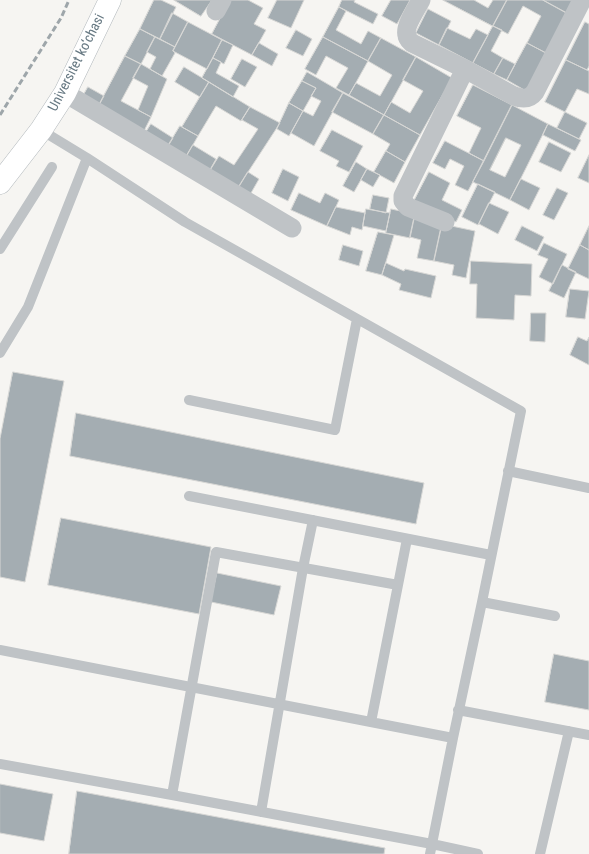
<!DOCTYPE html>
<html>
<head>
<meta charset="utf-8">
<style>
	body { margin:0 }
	canvas { display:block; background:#f6f5f2 }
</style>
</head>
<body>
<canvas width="589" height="854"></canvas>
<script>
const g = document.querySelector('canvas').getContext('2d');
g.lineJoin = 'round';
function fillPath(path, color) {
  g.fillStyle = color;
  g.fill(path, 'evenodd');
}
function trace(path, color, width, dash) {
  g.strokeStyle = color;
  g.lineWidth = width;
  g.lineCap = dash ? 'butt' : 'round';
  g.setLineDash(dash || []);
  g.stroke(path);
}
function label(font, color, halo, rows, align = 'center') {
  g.font = font + ' "Roboto Condensed",sans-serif';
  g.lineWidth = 4;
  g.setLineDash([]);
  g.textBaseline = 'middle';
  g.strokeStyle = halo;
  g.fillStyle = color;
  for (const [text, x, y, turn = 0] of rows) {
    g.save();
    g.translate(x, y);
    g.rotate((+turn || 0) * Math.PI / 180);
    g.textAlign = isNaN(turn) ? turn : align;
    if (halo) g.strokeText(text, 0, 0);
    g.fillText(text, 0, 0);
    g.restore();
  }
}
const building = new Path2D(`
	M154,0H161L176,7L160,39L140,29Z
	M174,0H212L201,16Z
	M230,0H248L263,8L254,24L266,30L252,55L212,34Z
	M277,0H304L291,28L268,18Z
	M342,0H355L354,2L378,14L373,24L339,7Z
	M391,0H410L397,24L382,16Z
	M443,0H474L488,8L493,0H507L493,26Z
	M507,0H543L567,13L546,53L527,43L541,16L523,6L508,34L493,26Z
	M543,0H574L567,13Z
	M339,7L346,11L336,30L361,44L368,31L381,38L368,61L323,37Z
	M428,9L451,21L439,45L416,33Z
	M172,13L188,22L175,47L160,39Z
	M188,22L222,40L207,69L173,51Z
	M585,22L589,24V66L587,70L566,60Z
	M493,26L502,30L491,51L503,58L494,74L473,63Z
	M447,28L470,39L476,29L488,35L473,63L439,45Z
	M140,29L155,37L141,64L125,56Z
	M296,30L312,39L303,56L286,48Z
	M155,37L175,47L173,51L175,53L162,76L150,69L156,57L147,52Z
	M323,37L368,61L349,95L336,88L348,68L326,56L316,75L305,69Z
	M381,38L416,57L384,115L349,95L356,83L380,96L392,75L368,61Z
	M222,40L233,45L224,64L213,58Z
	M259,43L278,54L272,66L252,55Z
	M527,43L546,53L526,91L507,80Z
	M125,56L141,64L121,101L151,117L144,131L98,107Z
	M416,57L452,78L420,135L384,115L391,102L410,113L423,91L403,80Z
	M213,58L221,62L216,73L239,86L233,97L202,78Z
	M503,58L515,64L507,80L494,74Z
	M242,59L257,67L245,87L231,79Z
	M566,60L589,71V94L577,89L565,112L545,102Z
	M141,64L167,79L151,117L138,110L148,86L133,78Z
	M184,67L209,82L200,97L175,82Z
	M307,72L343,93L314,146L291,133L303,111L313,116L321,101L311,96L316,88L302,81Z
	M302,81L316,88L303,111L289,103Z
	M209,82L250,107L241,121L216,106L198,136L182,127Z
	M473,85L512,105L484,161L469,153L481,128L457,116Z
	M88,87L104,96L98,107L82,98Z
	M343,93L384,115L373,134L332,112Z
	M289,103L303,111L289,136L277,129Z
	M512,105L548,124L510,200L473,182ZM506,138L521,145L505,177L490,170Z
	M250,107L280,123L248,172L235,193L207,175L219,156L234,165L258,129L242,120Z
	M565,112L587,123L579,139L557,128Z
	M384,115L420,135L405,162L386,151L390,144L373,134Z
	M151,124L173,138L165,151L143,137Z
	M548,124L581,140L575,151L543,135Z
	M180,126L198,136L183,162L165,151Z
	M332,130L363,146L349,172L336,166L339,161L320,151Z
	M445,141L484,161L468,191L455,185L464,166L450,159L445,169L433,163Z
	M549,142L571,153L561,172L539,162Z
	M193,145L216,159L207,175L183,162Z
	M386,151L405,162L394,183L374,172Z
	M589,155V183L578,178Z
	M356,162L367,169L354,192L343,186Z
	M283,169L299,177L288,201L272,193Z
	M367,169L380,175L373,187L361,180Z
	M248,172L259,179L247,200L235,193Z
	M429,172L450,183L442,200L462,210L456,222L414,201Z
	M521,179L540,188L529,210L510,200Z
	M478,184L495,192L478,225L462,217Z
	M557,188L568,193L554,220L543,215Z
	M299,193L320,203L325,193L339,200L327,226L291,210Z
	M373,195L389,198L386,213L370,209Z
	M489,203L509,212L498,234L479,224Z
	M336,207L365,213L362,230L352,227L350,235L327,226Z
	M366,209L390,213L386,231L363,226Z
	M391,209L415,214L410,238L386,233Z
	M414,219L442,224L434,261L417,258L421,240L410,237Z
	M442,224L475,231L466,278L452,275L454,265L434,261Z
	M522,226L544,237L537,251L515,240Z
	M589,226V250L580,245Z
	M378,232L394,235L382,275L366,271Z
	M544,243L567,254L553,284L539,277L548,259L538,255Z
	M343,245L363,251L359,266L339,260Z
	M580,245L589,250V279L568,269Z
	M471,261L532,264L531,296L515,295L514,320L476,318L477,284H470Z
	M386,263L404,271L405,269L436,276L431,298L399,290L401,284L382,275Z
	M562,265L576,272L564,298L549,291Z
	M570,289L589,291L585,319L566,317Z
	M531,313H546L545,342L530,341Z
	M578,337L587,341L589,337V365L570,355Z
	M13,372L64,381L25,582L0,577V439Z
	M76,413L424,483L416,524L70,456Z
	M61,518L211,547L199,614L48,585Z
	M217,573L281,586L274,615L211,602Z
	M554,654L589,661V710L545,702Z
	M0,784L53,794L44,841L0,833Z
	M77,791L385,848L384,854H69Z`);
const lane = new Path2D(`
	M0,249L52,167
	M0,353L28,307L87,158
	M189,400L335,430L357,319
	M508,471L589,488
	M189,496L491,555
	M482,602L555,616
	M0,650L453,738L482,602L521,411L185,222L87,158L41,130
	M458,710L589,735
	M371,722L398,585
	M0,764L172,795L432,844L478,854
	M172,795L216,552L398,585L407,539
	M261,812L303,568L313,520
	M430,854L453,738
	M540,854L569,731`);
const street = new Path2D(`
	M421,0C417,8 404,27 407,35C407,39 410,41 412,43L465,69L514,96C522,99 529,100 535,92L582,0
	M216,11L222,0
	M65,93L292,228
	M445,222L408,207L403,201V196L465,69`);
const secondary = new Path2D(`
	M0,183L41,130L65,93L110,0`);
const rail = new Path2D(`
	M0,115L61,18L69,0`);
const streetNames = [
	["Universitet kо‘chasi",77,63,-63]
];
fillPath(building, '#a4adb2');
trace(building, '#d7d7d5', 1);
trace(secondary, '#b1b7bb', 23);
trace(lane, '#bfc3c6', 10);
trace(street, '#bfc3c6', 19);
trace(secondary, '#fff', 22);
trace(rail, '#9ea6aa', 3, [6, 3]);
label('14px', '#667882', '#fff', streetNames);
</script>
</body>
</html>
